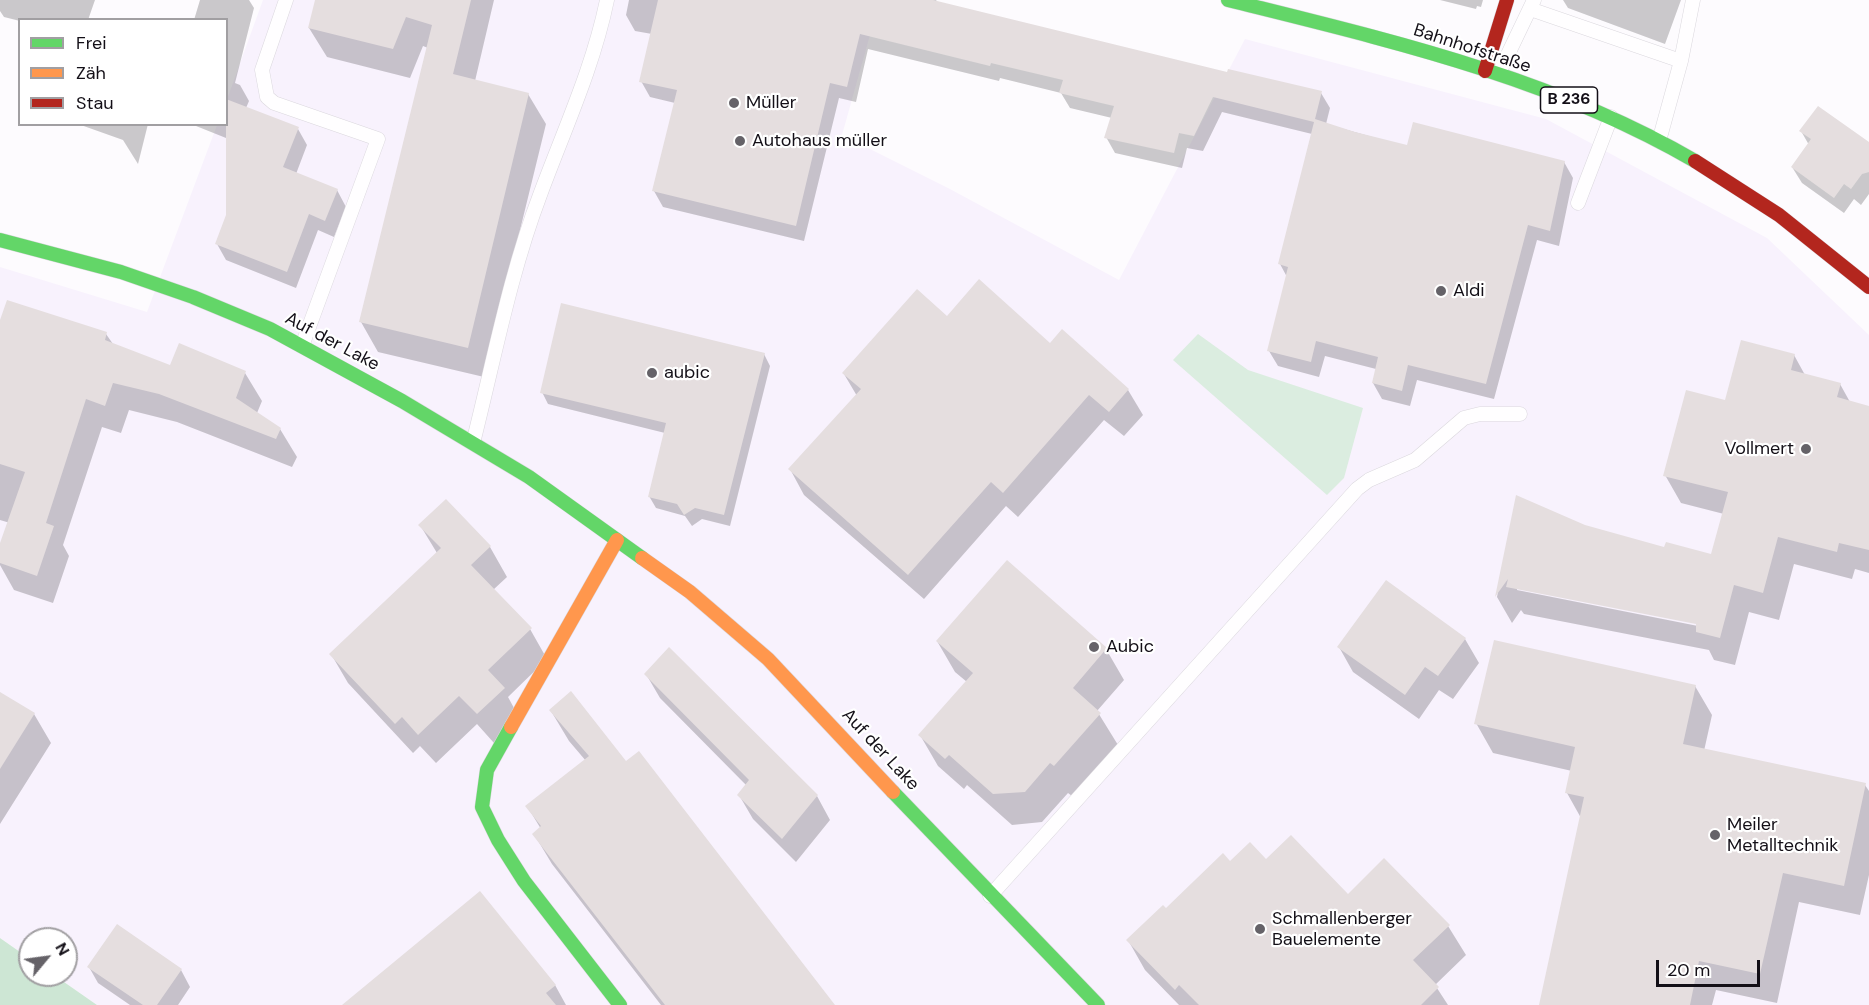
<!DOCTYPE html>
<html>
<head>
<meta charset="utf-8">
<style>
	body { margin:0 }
	#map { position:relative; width:1869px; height:1005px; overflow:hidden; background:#fdfbfe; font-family:"DM Sans",sans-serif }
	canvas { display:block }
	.legend { position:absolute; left:18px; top:18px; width:210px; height:108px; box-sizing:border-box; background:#fff; border:2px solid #a19fa2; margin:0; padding:8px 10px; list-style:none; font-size:18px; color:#130f17 }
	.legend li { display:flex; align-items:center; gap:12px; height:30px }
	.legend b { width:30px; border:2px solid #a19fa2 }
	.north { position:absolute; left:18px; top:927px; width:60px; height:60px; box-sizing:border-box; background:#fff; border:2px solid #a19fa2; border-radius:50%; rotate:61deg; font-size:16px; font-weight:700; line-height:24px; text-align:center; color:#130f17 }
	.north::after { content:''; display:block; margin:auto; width:21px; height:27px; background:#656268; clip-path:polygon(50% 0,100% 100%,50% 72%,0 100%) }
	.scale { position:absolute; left:1656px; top:960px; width:104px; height:27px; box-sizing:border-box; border:3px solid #130f17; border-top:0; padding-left:8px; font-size:18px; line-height:21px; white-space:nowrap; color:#130f17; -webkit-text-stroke:4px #fff; paint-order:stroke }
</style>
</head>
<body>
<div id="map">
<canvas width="1869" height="1005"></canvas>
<ul class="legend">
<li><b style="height:8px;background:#63d668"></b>Frei</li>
<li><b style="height:8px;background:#ff974d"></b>Zäh</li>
<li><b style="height:8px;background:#b3261e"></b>Stau</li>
</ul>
<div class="north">N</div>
<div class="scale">20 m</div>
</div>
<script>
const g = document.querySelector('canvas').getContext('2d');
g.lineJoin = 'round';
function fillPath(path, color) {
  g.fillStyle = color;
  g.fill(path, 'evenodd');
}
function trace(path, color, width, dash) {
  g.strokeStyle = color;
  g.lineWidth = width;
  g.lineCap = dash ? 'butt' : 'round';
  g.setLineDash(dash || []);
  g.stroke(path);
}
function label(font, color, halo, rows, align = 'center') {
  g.font = font + ' "DM Sans",sans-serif';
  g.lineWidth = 4.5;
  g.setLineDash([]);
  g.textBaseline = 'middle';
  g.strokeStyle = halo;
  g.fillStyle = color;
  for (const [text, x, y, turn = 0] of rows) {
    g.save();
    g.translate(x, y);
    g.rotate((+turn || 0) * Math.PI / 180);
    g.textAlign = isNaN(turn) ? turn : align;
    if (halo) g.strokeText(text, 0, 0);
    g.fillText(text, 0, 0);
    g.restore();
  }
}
const built = new Path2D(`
	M263,0H880L842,135L948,188L1119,280L1245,39L1546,119L1767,238L1869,335V1005H97L54,975H66V939H30V959L0,938V267L147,312L217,125L226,124L227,99Z`);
const green = new Path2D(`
	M1198,334L1248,370L1363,408L1344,478L1327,495L1173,360Z`);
const forest = new Path2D(`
	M0,938L30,959V975H54L97,1005H0Z`);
const shadow = new Path2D(`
	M0,0H95L88,20L20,21L4,17L0,11Z
	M200,0H249L254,8L235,83L240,85L249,101L246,108L298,129L307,145L296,174L337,190L346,207L334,237L318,230L296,288L226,260L217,244L241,224L236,142L191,124H226V20H194Z
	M316,0H494L475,81L528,94L546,124L484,377L378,352L361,322L428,48L423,46L410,78L327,57L309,28Z
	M629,0H936L938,3L1228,74L1321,93L1330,108L1326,124L1408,147L1564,162L1573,178L1559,246L1537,240L1494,399L1417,380L1410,406L1382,399L1373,383L1376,369L1325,356L1319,377L1278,366L1269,351L1287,277L1280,264L1312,134L1222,112L1203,151L1187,148L1182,168L1115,153L1106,137L1112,118L1070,108L1061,93L1000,78L999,81L868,49L856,102L839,98L804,241L663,207L654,191L675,103L650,97L641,81L652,34L635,31L626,15Z
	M1440,0H1483L1481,7L1477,6L1476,9Z
	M1563,0H1681L1665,44L1568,8Z
	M78,124H148L138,164L123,140Z
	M1801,131L1869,144V194L1861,205L1854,199L1844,213L1802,183L1792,167L1809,145Z
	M947,318L1050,345L1062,331L1128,390L1143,415L1124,436L1104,420L1018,517L1006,506L924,599L804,495L790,469L857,396L844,374Z
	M0,325L106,334L113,344L171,367L245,373L262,401L257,413L280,429L297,457L292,467L177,422L129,410L121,433L102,427L63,545L69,556L53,603L14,590L0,565V556L10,523L0,520Z
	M764,354L770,366L730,526L702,519L692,526L685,516L656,508L649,496L665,433L548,404L542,392Z
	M1794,355L1805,375L1840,384L1850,402L1869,407V573L1855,569L1852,579L1794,564L1779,620L1749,612L1735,665L1714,660L1709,650L1524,614L1521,610L1512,623L1497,597L1517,497L1584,527L1665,548L1712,556L1724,514L1681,503L1665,475L1726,402ZM1517,587L1704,624L1703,627L1517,590Z
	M446,501L490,547L507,577L493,590L530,629L547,659L508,697L520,719L494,743L477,724L436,763L420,746L413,753L348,683L331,654L437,553L420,525Z
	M1007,562L1106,649L1124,680L1097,711L1118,745L1072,796L1068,793L1042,822L1012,825L967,785L964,789L938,766L920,735L967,682L955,672L937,641Z
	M1465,639L1479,663L1453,699L1439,690L1419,719L1353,672L1339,647Z
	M646,674L817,796L830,820L796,862L753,819L739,795L747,786L660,698Z
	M1695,686L1712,715L1704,751L1865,785L1869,791V875L1860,915L1799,902L1777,1003L1716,990L1712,1005H1540L1581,818L1567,793L1572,771L1493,753L1476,723Z
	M0,696L34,714L51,743L0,824Z
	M551,711L625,763L833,1005H661L552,864L534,834L541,829L527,806L586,761L569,741Z
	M1266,861L1348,896L1448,926L1466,955L1435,985L1448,1005H1179L1145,970L1128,940L1230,863Z
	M89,967L181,970L190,987L178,1005H130L98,983Z
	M555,985L566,1005H345Z`);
const building = new Path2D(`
	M315,0H471L453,74L529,93L468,348L359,322L432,25L406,17L393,49L308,28Z
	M658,0H933L1227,72L1228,69L1322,91L1315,119L1355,132L1407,145L1413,122L1565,161L1550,231L1528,225L1486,384L1408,365L1402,391L1372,383L1378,357L1316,341L1311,362L1267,351L1288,267L1278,264L1314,122L1213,97L1194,136L1179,133L1174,153L1104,138L1114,106L1059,93L1063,80L991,63L990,66L860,34L847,87L830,83L796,226L652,191L677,90L639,82Z
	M226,99L299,127L283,167L338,189L325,221L309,214L287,272L215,244L226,215Z
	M1818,106L1869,142V172L1862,174L1851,189L1844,184L1834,198L1791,167L1811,139L1799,131Z
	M979,279L1050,343L1062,329L1129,389L1109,412L1089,395L1003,493L991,482L908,575L788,469L861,389L842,373L917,289L947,316Z
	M7,300L107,332L105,340L170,365L179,343L246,371L236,398L281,428L276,439L159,394L113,383L105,406L86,399L46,523L54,526L37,576L0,563V543L25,472L0,464V320Z
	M561,303L765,353L724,515L695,508L684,515L677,504L648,497L666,423L540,393Z
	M1741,340L1795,354L1791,370L1841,383L1837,397L1869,406V550L1839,543L1837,552L1778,537L1763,593L1734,585L1720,638L1696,632V624L1506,587L1508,579L1495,597L1516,495L1585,525L1664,547L1666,542L1711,554L1728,492L1663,476L1686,390L1725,400Z
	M446,499L491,546L471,565L532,628L488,670L505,688L477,714L459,696L418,735L402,717L395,724L329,654L441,548L418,525Z
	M1007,560L1107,648L1073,688L1101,713L1054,766L1050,763L1025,792L993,794L949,755L945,759L918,735L973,673L936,641Z
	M1386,580L1466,638L1438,676L1425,667L1405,695L1337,647Z
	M1494,640L1696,685L1683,744L1866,783L1844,886L1783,873L1760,974L1699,961L1690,1005H1539L1584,797L1565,793L1575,747L1474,724Z
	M669,647L818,795L782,839L737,795L749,780L644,674Z
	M571,691L626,761L639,751L835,1005H665L532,834L541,826L525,806L589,756L549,710Z
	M0,692L35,713L0,769Z
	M1291,835L1348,894L1384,858L1450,925L1413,960L1439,987L1421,1005H1199L1179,985L1175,990L1126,940L1163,905L1166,908L1223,853L1230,861L1250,842L1266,859Z
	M480,891L556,985L546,993L556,1005H342Z
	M117,924L182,969L157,1005H143L87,967Z`);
const lane = new Path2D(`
	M286,0L262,70L267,97L274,103L378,139L302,346
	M1530,9L1681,61
	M1500,71L1534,0
	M1659,141L1681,61L1693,0
	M1578,203L1611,117
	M473,443C494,360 510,274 540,195C564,130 593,68 607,0
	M990,896L1357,489L1369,480L1415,460L1464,418L1480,414H1520`);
const fast = new Path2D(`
	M1228,0C1388,40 1551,77 1695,161
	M0,240L121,272L193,297L270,329L402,401L529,477L642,558
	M511,727L487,770L482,807L498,840L524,881L620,1005
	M893,792L1098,1005`);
const slow = new Path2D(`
	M642,558L690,592L768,659L893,792
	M511,727L617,540`);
const jam = new Path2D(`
	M1485,71L1507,0
	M1695,161L1779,215L1869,287`);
const markers = [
	[734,103,6,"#656268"],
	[740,141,6,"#656268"],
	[1441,291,6,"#656268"],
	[652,373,6,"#656268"],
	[1806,449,6,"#656268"],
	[1094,647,6,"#656268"],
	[1715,835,6,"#656268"],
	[1260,929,6,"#656268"]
];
const shields = [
	[1569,100,57]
];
const shieldNames = [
	["B 236",1569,100]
];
const streetNames = [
	["Bahnhofstraße",1472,49,18],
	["Auf der Lake",332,342,28],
	["Auf der Lake",880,750,47]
];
const poiNames = [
	["Müller",746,103],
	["Autohaus müller",752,141],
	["Aldi",1453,291],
	["aubic",664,373],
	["Vollmert",1794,449,"right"],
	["Aubic",1106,647],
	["Meiler",1727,825],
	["Metalltechnik",1727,846],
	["Schmallenberger",1272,919],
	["Bauelemente",1272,940]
];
fillPath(built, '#f8f2fd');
fillPath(green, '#dbede0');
fillPath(forest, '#cde6d4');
fillPath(shadow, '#0003');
fillPath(building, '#e5dedf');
trace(lane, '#dbd8de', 15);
trace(fast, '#dbd8de', 15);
trace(slow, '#dbd8de', 15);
trace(jam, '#dbd8de', 15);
trace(lane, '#fffeff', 14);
trace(fast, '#63d668', 14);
trace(slow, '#ff974d', 14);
trace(jam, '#b3261e', 14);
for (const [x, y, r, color] of markers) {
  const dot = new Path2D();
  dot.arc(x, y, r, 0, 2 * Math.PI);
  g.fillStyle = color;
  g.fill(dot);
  trace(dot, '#fff', 2);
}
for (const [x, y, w] of shields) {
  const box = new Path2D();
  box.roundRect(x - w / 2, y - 13, w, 26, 4.5);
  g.fillStyle = '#fff';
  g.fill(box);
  trace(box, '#130f17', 1.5);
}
label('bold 16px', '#130f17', null, shieldNames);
label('18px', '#130f17', '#fff', streetNames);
label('18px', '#130f17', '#fff', poiNames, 'left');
</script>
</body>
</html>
